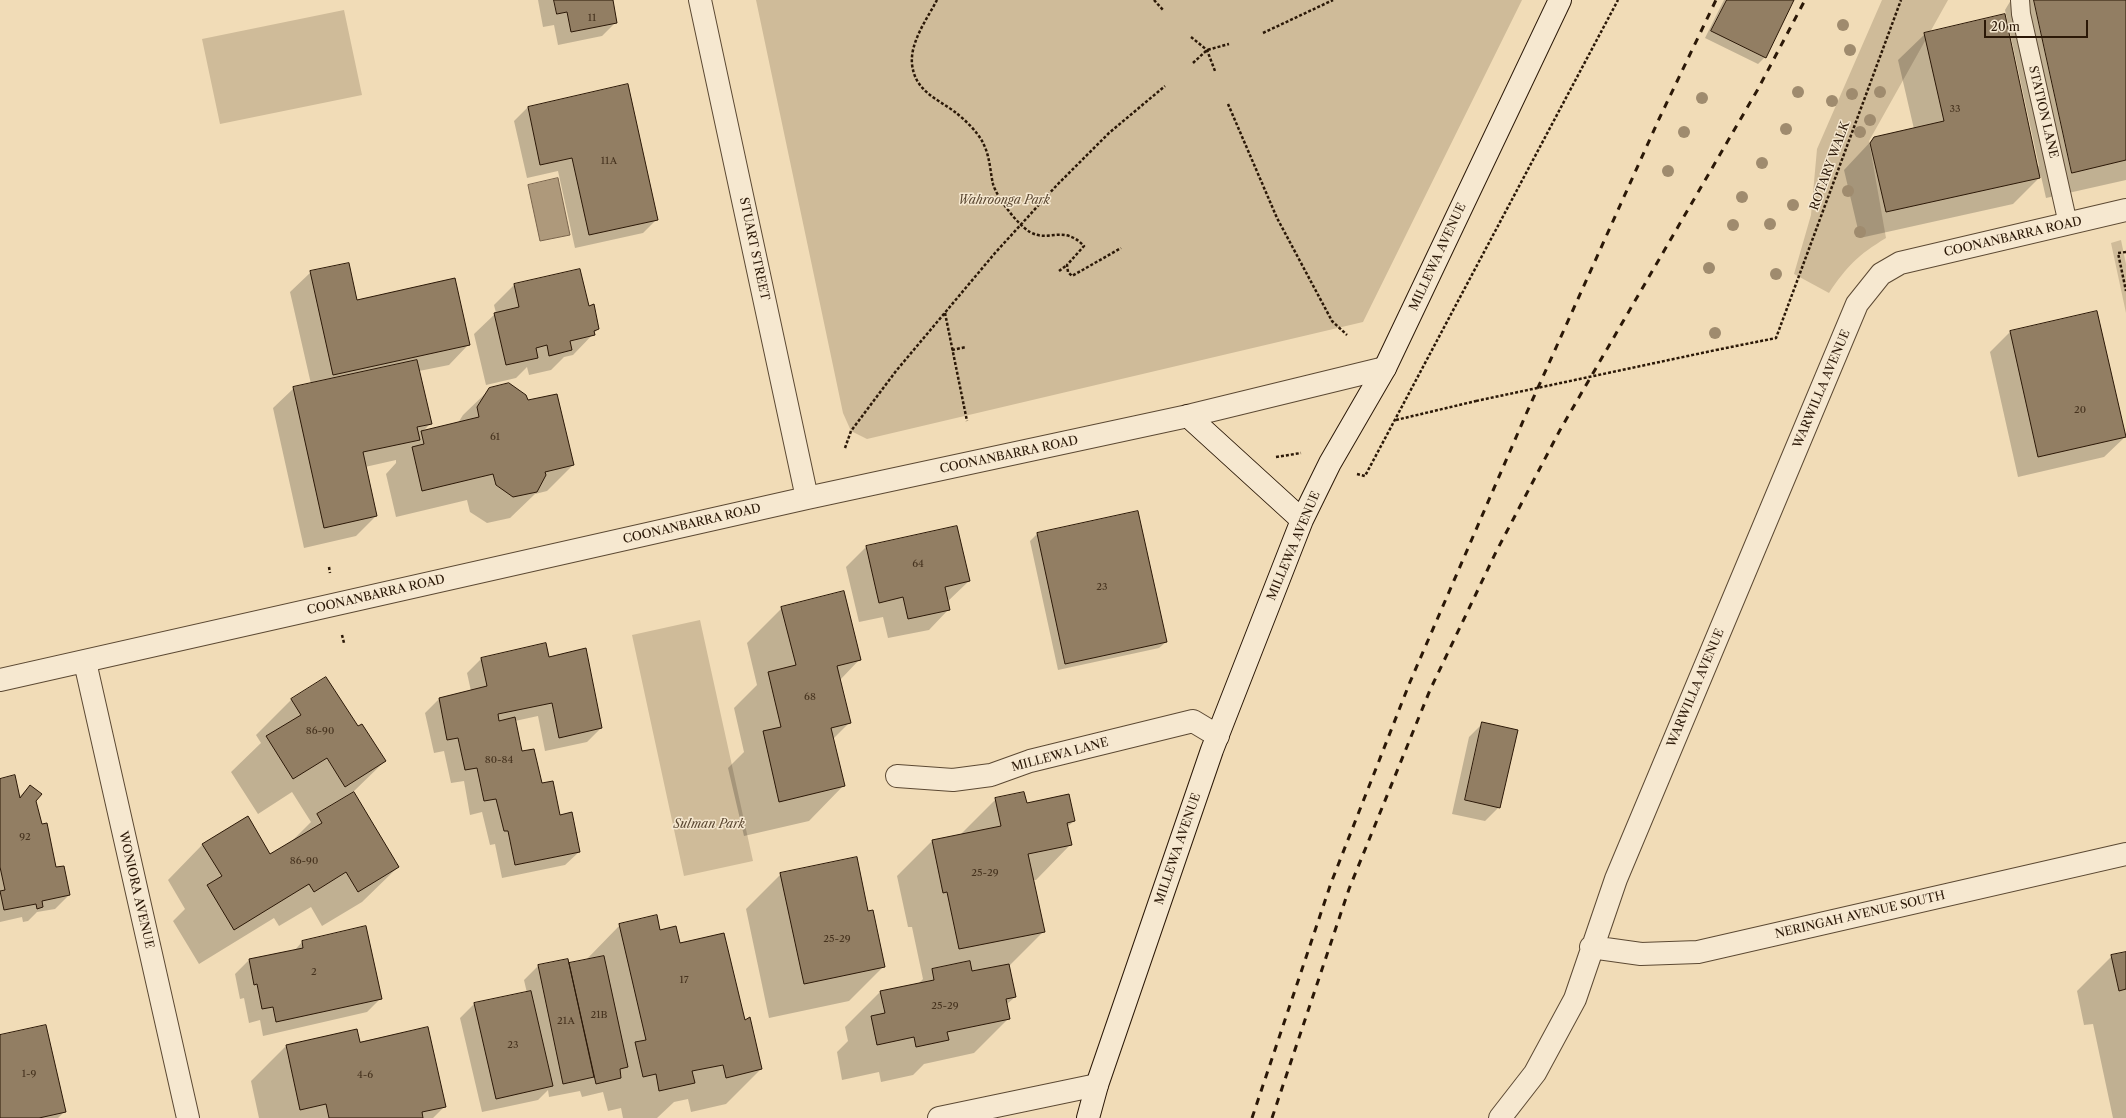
<!DOCTYPE html>
<html>
<head>
<meta charset="utf-8">
<style>
	body { margin:0 }
	#map { position:relative; width:2126px; height:1118px; overflow:hidden; background:#f1dcb7; font-family:"Libre Caslon Text",serif }
	canvas { display:block }
	.scale { position:absolute; left:1984px; top:20px; width:104px; height:18px; box-sizing:border-box; border:2px solid #2b1807; border-top:0; padding-left:5px; font-size:12px; line-height:14px; white-space:nowrap; color:#2b1807; -webkit-text-stroke:3px #f6e8d0; paint-order:stroke }
</style>
</head>
<body>
<div id="map">
<canvas width="2126" height="1118"></canvas>
<div class="scale">20 m</div>
</div>
<script>
const g = document.querySelector('canvas').getContext('2d');
g.lineJoin = 'round';
function fillPath(path, color) {
  g.fillStyle = color;
  g.fill(path, 'evenodd');
}
function trace(path, color, width, dash) {
  g.strokeStyle = color;
  g.lineWidth = width;
  g.lineCap = dash ? 'butt' : 'round';
  g.setLineDash(dash || []);
  g.stroke(path);
}
function label(font, color, halo, rows, align = 'center') {
  g.font = font + ' "Libre Caslon Text",serif';
  g.lineWidth = 3;
  g.setLineDash([]);
  g.textBaseline = 'middle';
  g.strokeStyle = halo;
  g.fillStyle = color;
  for (const [text, x, y, turn = 0] of rows) {
    g.save();
    g.translate(x, y);
    g.rotate((+turn || 0) * Math.PI / 180);
    g.textAlign = isNaN(turn) ? turn : align;
    if (halo) g.strokeText(text, 0, 0);
    g.fillText(text, 0, 0);
    g.restore();
  }
}
const green = new Path2D(`
	M756,0H1522L1363,322L867,439L851,431L843,413Z
	M1882,0H1948L1869,141L1886,238C1858,255 1847,266 1829,293L1794,274L1811,215L1817,149Z
	M344,10L362,95L220,124L202,39Z
	M2121,240L2126,264V313L2111,243Z
	M700,620L753,861L684,876L632,635Z`);
const water = new Path2D(`
	M558,178L570,235L540,241L528,185Z`);
const shadow = new Path2D(`
	M538,0H612L616,22L602,36L558,45L554,25L543,27Z
	M1724,0H1793L1765,57L1758,64L1705,38Z
	M2011,0H2126V180L2046,198L2041,176L2013,204L1860,238L1844,170L1874,138L1914,129L1898,60L1925,34L2037,167L2039,166L2005,10Z
	M627,85L657,219L643,233L575,248L558,171L527,178L514,121L528,107Z
	M579,270L588,307L598,329L573,355L564,357L551,370L529,375L527,367L516,378L486,385L474,334L496,313L494,305L514,285Z
	M311,272L356,301L469,344L449,365L419,371L430,424L423,431L458,423L463,415L490,389L527,401L573,465L547,491L535,494L510,518L487,523L470,512L467,500L396,517L386,474L396,463V460L365,467L376,516L356,536L304,548L273,408L294,388L311,384L290,292Z
	M2096,312L2125,437L2104,457L2018,477L1990,352L2010,332Z
	M1137,512L1166,642L1159,648L1058,670L1030,541L1037,534Z
	M866,547L969,581L947,602L949,609L929,630L888,638L883,617L859,622L846,567Z
	M782,608L860,659L840,680L850,722L833,739L844,785L809,821L744,836L728,768L744,752L734,708L757,685L747,643Z
	M549,658L601,728L587,742L545,751L538,716L515,721L521,752L579,852L565,865L502,878L495,844L490,845L482,812L470,815L464,781L451,783L444,751L434,753L425,713L439,699L471,691L467,673L481,659Z
	M326,679L357,728L385,761L353,792L398,867L362,902L322,926L311,907L279,926L274,918L199,964L173,921L185,909L168,880L203,844L270,856L289,844L311,822L292,792L258,814L231,772L261,743L256,735L291,700Z
	M1483,723L1499,807L1485,821L1452,814L1469,737Z
	M0,780L19,797L30,786L55,869L69,895L55,909L37,912L28,921L23,922L22,917L0,922Z
	M996,799L1026,804L1074,821L1067,827L1071,844L1036,880H1033L1044,931L1009,966L1015,997L1006,1005L1009,1018L974,1053L924,1064L913,1075L881,1082L879,1072L842,1080L837,1052L848,1041L845,1027L880,992L918,984L923,979L912,927H908L897,876L932,841L960,835Z
	M781,874L884,966L849,1001L769,1018L746,909Z
	M620,925L659,931L680,944L745,1022L761,1069L726,1104L691,1112L688,1099L674,1102L657,1118H623L621,1108L608,1111L603,1092L582,1097L580,1091L549,1097L548,1090L538,1100L482,1112L460,1018L474,1004L527,993L524,980L538,966L569,964L585,961Z
	M302,942L381,998L367,1012L263,1036L260,1020L249,1023L244,998L240,999L235,974L249,960L294,951Z
	M2126,953V1118H2113L2093,1024L2084,1025L2077,991L2112,956Z
	M357,1030L359,1043L445,1106L433,1118H259L251,1081L286,1046Z
	M0,1036L64,1112L58,1118H0Z`);
const building = new Path2D(`
	M554,0H613L617,23L571,32L567,12L557,14Z
	M1727,0H1794L1766,58L1711,31Z
	M2034,0H2126V160L2072,173Z
	M2005,14L2040,178L1886,212L1870,143L1874,137L1944,121L1924,33Z
	M628,84L658,220L589,235L572,158L540,165L528,107Z
	M349,263L357,300L455,278L470,345L333,375L310,271Z
	M580,269L589,306L594,304L599,329L594,331L595,335L570,341L572,350L549,356L547,345L536,348L538,358L506,365L494,313L519,307L514,284Z
	M2097,311L2126,437L2038,457L2010,331Z
	M417,360L432,424L417,427L420,440L363,452L377,516L324,528L293,387Z
	M509,383L526,395L528,400L557,394L574,465L545,472L546,475L537,492L513,497L496,485L493,474L422,491L412,447L424,444L421,431L479,417L477,407L489,388Z
	M1138,511L1167,642L1065,664L1037,533Z
	M957,526L970,581L945,587L950,610L908,619L903,597L879,603L866,546Z
	M844,591L861,660L837,666L851,723L831,728L845,786L779,802L763,731L781,727L768,672L796,665L781,607Z
	M546,643L549,657L586,648L602,728L559,738L552,703L498,714L499,721L515,717L522,751L534,749L542,783L553,781L560,815L572,812L580,852L515,865L508,831H504L496,799L484,801L477,768L465,770L458,738L447,740L439,698L487,686L481,658Z
	M326,677L358,726L362,724L386,761L345,787L327,758L293,779L266,736L301,715L291,699Z
	M1482,722L1518,730L1500,808L1465,800Z
	M15,775L20,798L30,785L42,794L36,801L42,824L47,823L56,867L64,866L70,895L42,901L43,907L37,909L36,904L4,910L0,891L5,890L0,867V779Z
	M354,792L399,867L358,892L346,872L314,892L309,884L234,930L207,885L222,876L202,844L248,816L270,854L322,823L317,814Z
	M1024,792L1027,803L1069,794L1075,821L1067,823L1072,845L1028,854L1045,932L959,949L947,892L943,893L932,840L1001,826L995,798Z
	M857,857L868,911L873,910L885,967L804,984L780,873Z
	M657,915L660,930L676,926L680,943L724,933L745,1020L750,1017L762,1069L726,1078L723,1065L692,1071L695,1083L659,1091L656,1074L643,1077L635,1042L646,1040L619,924Z
	M366,926L382,999L276,1022L273,1007L262,1009L257,984L254,985L249,959L303,948L302,941Z
	M2126,952V989L2119,991L2111,955Z
	M604,956L628,1067L620,1069L621,1078L596,1084L569,963Z
	M568,959L594,1077L563,1084L538,965Z
	M970,961L972,971L1009,964L1016,997L1006,999L1010,1019L947,1032L949,1040L916,1047L914,1037L877,1045L871,1016L885,1013L880,991L934,980L932,969Z
	M531,991L553,1086L496,1099L474,1003Z
	M46,1025L66,1112L39,1118H0V1035Z
	M428,1027L446,1107L422,1112L423,1118H329L326,1104L300,1110L286,1045L357,1029L360,1042Z`);
const path = new Path2D(`
	M937,0C927,19 910,42 912,64C915,91 936,98 955,112C964,119 978,132 983,143C990,156 990,171 993,184C997,198 1018,225 1030,232C1049,243 1063,224 1084,246L1067,265L1068,272L1072,276L1121,248
	M1154,0L1163,10
	M1263,33L1333,0
	M1191,37L1207,50L1215,71
	M1193,63L1207,50L1229,44
	M1228,104L1277,218L1332,321L1347,335
	M2126,252L2118,253L2126,291
	M1059,271L1067,265
	M945,313L967,421
	M952,350L966,347
	M1716,350L1776,338L1901,0
	M1396,420L1476,401
	M845,448L851,431L896,371L995,253L1057,185L1109,133L1165,86
	M1276,457L1301,453
	M1357,474L1365,476L1618,0
	M329,567L330,573
	M342,635L344,643`);
const lane = new Path2D(`
	M2020,0L2021,14L2068,224`);
const street = new Path2D(`
	M700,0L807,498
	M85,662L188,1118
	M0,680L807,498L1188,416L1385,368
	M897,776L953,780L991,775L1030,761L1193,721L1218,736
	M1591,947L1641,954L1698,952L2126,854
	M939,1118L1097,1085
	M1500,1118L1535,1073L1575,999L1616,879L1857,304L1881,274L1900,263L2126,210`);
const secondary = new Path2D(`
	M1188,416L1302,520
	M1088,1118L1097,1085L1212,750L1302,520L1330,463L1385,368L1560,0`);
const rail = new Path2D(`
	M1252,1118L1331,883L1410,682L1527,412L1659,119L1716,0
	M1272,1118L1349,889L1430,690L1496,552L1560,430L1758,89L1805,0`);
const pathBridge = new Path2D(`
	M1476,401L1716,350`);
const trees = [
	[1843,25],
	[1850,50],
	[1798,92],
	[1880,92],
	[1852,94],
	[1702,98],
	[1832,101],
	[1870,120],
	[1786,129],
	[1684,132],
	[1860,132],
	[1762,163],
	[1668,171],
	[1848,191],
	[1742,197],
	[1793,205],
	[1770,224],
	[1733,225],
	[1860,232],
	[1709,268],
	[1776,274],
	[1715,333]
];
const numberNames = [
	["11",592,18],
	["33",1955,109],
	["11A",609,161],
	["20",2080,410],
	["61",495,437],
	["64",918,564],
	["23",1102,587],
	["68",810,697],
	["86-90",320,731],
	["80-84",499,760],
	["92",25,837],
	["86-90",304,861],
	["25-29",985,873],
	["25-29",837,939],
	["2",314,972],
	["17",684,980],
	["25-29",945,1006],
	["21B",599,1015],
	["21A",566,1021],
	["23",513,1045],
	["1-9",29,1074],
	["4-6",365,1075]
];
const streetNames = [
	["STATION LANE",2043,112,77],
	["ROTARY WALK",1830,166,-70],
	["COONANBARRA ROAD",2013,237,-13],
	["STUART STREET",754,249,78],
	["MILLEWA AVENUE",1438,257,-65],
	["WARWILLA AVENUE",1822,389,-67],
	["COONANBARRA ROAD",1009,455,-12],
	["COONANBARRA ROAD",692,524,-13],
	["MILLEWA AVENUE",1294,546,-67],
	["COONANBARRA ROAD",376,595,-13],
	["WARWILLA AVENUE",1696,688,-67],
	["MILLEWA LANE",1060,755,-15],
	["MILLEWA AVENUE",1178,849,-71],
	["WONIORA AVENUE",136,890,77],
	["NERINGAH AVENUE SOUTH",1860,915,-13]
];
const parkNames = [
	["Wahroonga Park",1004,201],
	["Sulman Park",709,825]
];
fillPath(green, '#cfbb99');
fillPath(water, '#ae997b');
trace(water, '#7a654d', 1);
fillPath(shadow, '#0003');
fillPath(building, '#927e63');
trace(building, '#2b1807', 1);
trace(lane, '#5c4933', 20);
trace(street, '#5c4933', 24);
trace(secondary, '#2b1807', 24);
trace(path, '#2b1807', 2.5, [3, 2]);
trace(lane, '#f6e8d0', 18);
trace(street, '#f6e8d0', 22);
trace(secondary, '#f6e8d0', 22);
trace(rail, '#2b1807', 3, [7, 7]);
trace(pathBridge, '#2b1807', 2.5, [3, 2]);
g.fillStyle = '#9f8b6e';
for (const [x, y] of trees) {
  g.beginPath();
  g.arc(x, y, 6, 0, 2 * Math.PI);
  g.fill();
}
label('10px', '#45321e', null, numberNames);
label('12px', '#2b1807', '#f6e8d0', streetNames);
label('italic 12px', '#5c4933', '#f6e8d0', parkNames);
</script>
</body>
</html>
